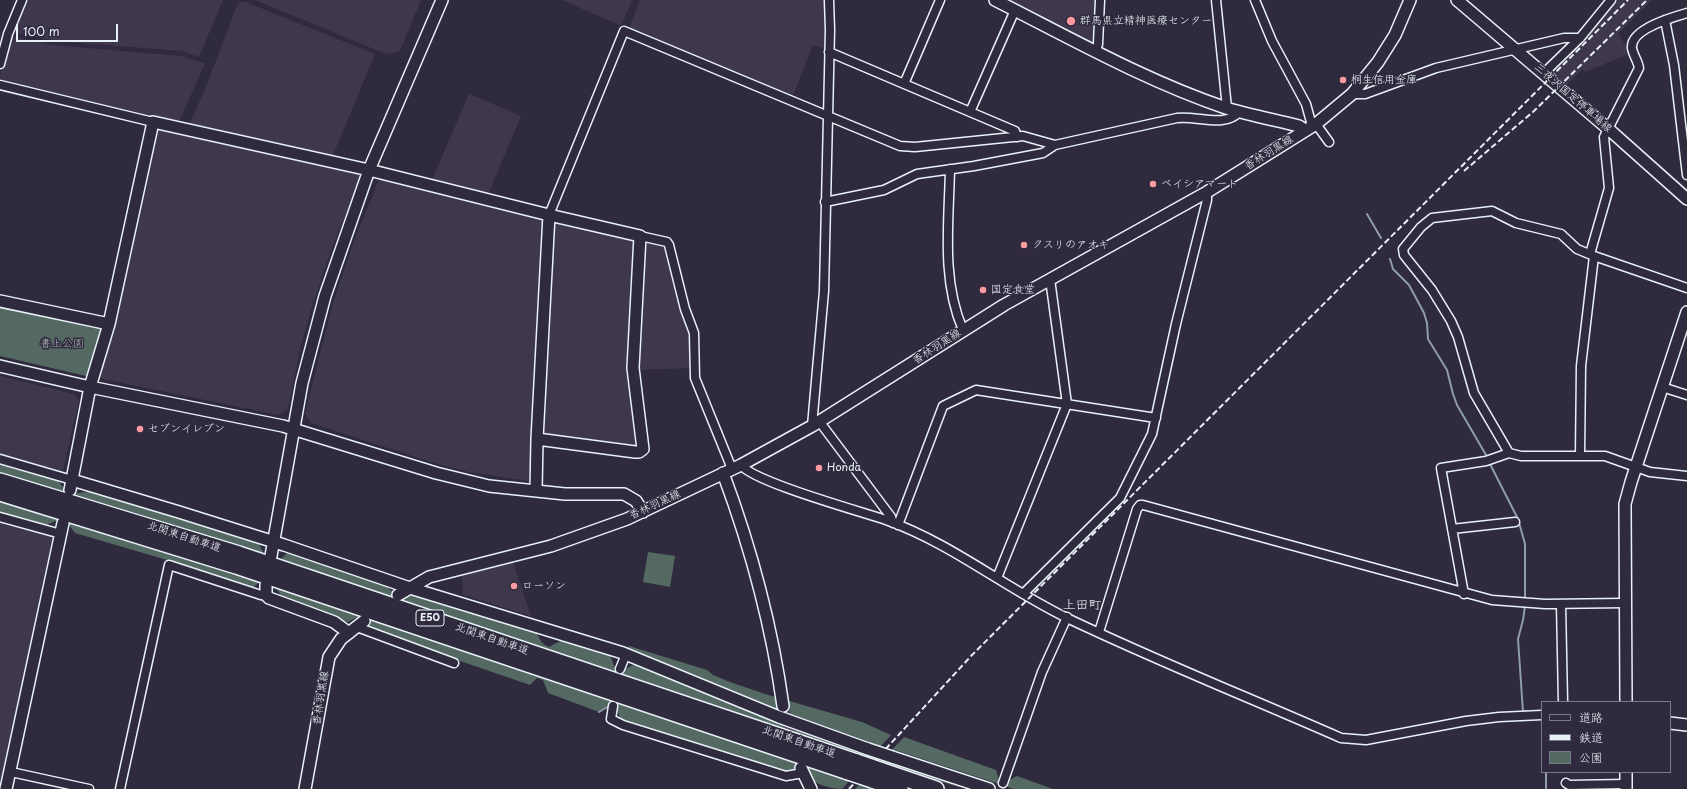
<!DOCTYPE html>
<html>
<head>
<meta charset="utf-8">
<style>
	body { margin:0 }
	#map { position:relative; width:1687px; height:789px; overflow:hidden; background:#2f2a3d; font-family:"Playpen Sans","Klee One",sans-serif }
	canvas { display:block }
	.legend { position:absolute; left:1541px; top:701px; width:130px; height:72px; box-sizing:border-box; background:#2f2a3d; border:1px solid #797a88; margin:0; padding:5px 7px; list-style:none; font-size:12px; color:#e8f1f8 }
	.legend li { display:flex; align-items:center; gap:8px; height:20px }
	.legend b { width:20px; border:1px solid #797a88 }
	.scale { position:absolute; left:16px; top:24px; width:102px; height:18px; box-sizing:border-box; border:2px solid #e8f1f8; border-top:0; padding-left:5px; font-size:12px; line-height:14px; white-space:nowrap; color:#e8f1f8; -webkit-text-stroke:3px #2f2a3d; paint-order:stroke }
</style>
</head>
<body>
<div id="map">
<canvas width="1687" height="789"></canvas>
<ul class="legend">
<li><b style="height:5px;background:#2f2a3d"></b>道路</li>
<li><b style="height:5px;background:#e8f1f8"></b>鉄道</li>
<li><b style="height:11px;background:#556963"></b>公園</li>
</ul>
<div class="scale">100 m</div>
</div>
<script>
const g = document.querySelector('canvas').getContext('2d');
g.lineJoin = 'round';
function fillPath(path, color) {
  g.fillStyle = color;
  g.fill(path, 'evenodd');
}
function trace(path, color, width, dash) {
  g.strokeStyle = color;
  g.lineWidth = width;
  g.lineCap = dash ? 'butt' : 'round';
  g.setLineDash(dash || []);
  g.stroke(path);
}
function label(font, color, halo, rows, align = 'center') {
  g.font = font + ' "Playpen Sans","Klee One",sans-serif';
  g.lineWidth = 3;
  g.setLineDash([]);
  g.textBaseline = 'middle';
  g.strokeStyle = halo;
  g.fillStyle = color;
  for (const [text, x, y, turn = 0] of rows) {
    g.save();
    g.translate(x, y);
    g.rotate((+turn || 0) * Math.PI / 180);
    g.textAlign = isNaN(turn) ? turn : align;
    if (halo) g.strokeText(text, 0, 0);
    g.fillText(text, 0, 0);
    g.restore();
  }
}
const built = new Path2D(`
	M27,0H223L199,57L182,51L56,41L14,32Z
	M255,0H421L400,51L386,54Z
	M562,0H632L621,26Z
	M640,0H826L827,50L813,45L792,98L629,28Z
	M1005,0H1096L1095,43L1092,45Z
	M1616,0H1652L1618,34L1631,53L1585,72L1583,69L1566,85L1551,72L1587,36Z
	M243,1L375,54L331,160L189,126L207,84L238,3Z
	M11,36L53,45L181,56L205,63L178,124L2,82L0,76Z
	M469,94L521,116L487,197L431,182Z
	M158,128L358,174L361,178L333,245L311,310L301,345L288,409L279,415L102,379L99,374L114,328L154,130Z
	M383,179L495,205L541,218L544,222L531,478L528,481L469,472L434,463L311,423L305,413L333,303L354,241L378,182Z
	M557,221L631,239L635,244L628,369L629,393L639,442L636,446L546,436L542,432L552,223Z
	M643,240L664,245L687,322L690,335L692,368L635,370Z
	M0,376L74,394L79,400L63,470L60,473L0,455Z
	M0,521L49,534L52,539L0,787Z
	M512,559L531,616L463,595L462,572Z`);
const green = new Path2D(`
	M0,304L102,327L103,330L91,371L86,376L0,356Z
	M0,463L58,480L64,489L77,493L93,491L102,493L259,544L264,554L139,514L0,473Z
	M0,502L118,536L259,582L252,589L167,560L75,533L69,525L56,521L44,526L0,514Z
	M648,552L675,556L670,587L643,582Z
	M287,553L382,584L402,598L415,595L536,632C540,639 542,645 549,647L562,640L610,655L615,668L623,670L635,664L777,722L868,752L875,744L790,714L628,648L629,646L707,670L713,675L730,682L765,694L862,722L891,735L842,789C825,789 810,780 797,771L788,772L621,720L616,707L608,705L599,712L548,693L543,680L537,678L530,685L370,630L366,625L367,624L357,617L348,622L284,600L276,588L480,655L864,758L281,559Z
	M904,737L996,770L999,781L1003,783L1017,776L1053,789H1014L895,750L888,759L890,763L965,789L883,764L865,785L875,789H855Z`);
const stream = new Path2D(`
	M1367,214L1381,238
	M1390,259L1393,269L1409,285L1424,313L1427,323L1428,339L1447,370L1453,394L1457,405L1486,455
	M1490,464L1518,519L1525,544V600
	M1525,606L1523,620L1518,639L1523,712L1526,711
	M599,712L609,706
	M1546,772V789`);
const secondaryTunnel = new Path2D(`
	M783,706L795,746`);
const street = new Path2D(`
	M1216,0L1227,108
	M1255,0L1272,41L1306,104L1312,126
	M1665,20L1674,65L1687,175
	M1096,51L1098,44L1100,0
	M829,52L1015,131L1017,137
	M0,64L8,34L22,0
	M1544,73L1580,38L1611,0
	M904,84L940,0
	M0,85L153,122
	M1352,94H1365L1436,68L1564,38H1580
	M970,112L1015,10
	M1316,124L1329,142
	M950,169C949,222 941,280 963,330
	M825,202L884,190L917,174L974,166L1043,153L1055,145L1177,118C1197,115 1225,129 1240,111
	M549,215L624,31L900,146L915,147L1023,136L1055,145
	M640,236L667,242L669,245L685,309L694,333L695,378L732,469
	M1590,254L1609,188L1604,137L1639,68C1638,61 1633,55 1632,48C1630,29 1673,17 1687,13
	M1687,288L1594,256L1577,249L1561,234L1516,223L1492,211L1432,218L1421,227L1403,249L1404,255L1432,290L1451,321L1458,337L1474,393L1509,453L1521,456H1605L1650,472L1687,476
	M1662,387L1687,395
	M819,421L891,517L893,523
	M812,426L824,291L830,30L829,0
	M1580,456L1581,366L1594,256
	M0,459L72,480
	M741,465C754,482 859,511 886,520C951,543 1005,588 1067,618C1157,661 1250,698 1341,738L1366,740L1466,721L1499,717L1542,715
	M0,517L61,534
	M898,525L943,406L976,390L1156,418
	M1452,529L1515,522
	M997,578L1067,404L1050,279
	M1023,594L1120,498L1152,434L1176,324L1207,200V192
	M1464,594L1441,468L1486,461L1509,453
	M1561,604L1563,702
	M357,627L454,663
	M1099,632L1137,509L1140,505H1143L1492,600L1545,604L1625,603
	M620,669L626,654
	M613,706L611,719L623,725L786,776L803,773
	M11,772L89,789
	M1003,783L1042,672L1067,617
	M1566,783L1569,785L1626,784
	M120,789L169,565L261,595H266`);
const secondary = new Path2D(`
	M995,0C1070,38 1146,81 1226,108C1249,115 1275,120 1299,126L1305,130
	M1457,0L1613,133L1687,199
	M0,301L109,324
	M0,366L90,387L283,426L436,473L489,486L565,494H624L636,501L643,512
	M723,473C751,548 772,627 783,706
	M72,480L179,512L284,545L410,588L623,653L779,717L868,749
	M70,490L90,387L109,324L153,122L369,170L549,215L640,236L633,368L643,449L639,452H635L537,439
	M536,491L537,439L549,215
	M271,556L302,383L325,296L369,170L442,0
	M266,585V595L269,598L334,622L349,633
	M398,595L429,577L551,546L627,519L741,465L812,426L1004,305L1207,192L1316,124L1352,94L1378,62L1395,35L1410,0
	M1626,702L1625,504L1631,482L1687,312
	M1670,723L1687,725
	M892,757L989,789
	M801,768L811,789
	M1626,772V789
	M6,789L63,523
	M305,789L329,657L341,639L364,621`);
const highway = new Path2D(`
	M0,481L239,554L857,762
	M0,493L236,566L848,772
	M880,770L936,789
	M872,780L900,789`);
const rail = new Path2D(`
	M1464,171L1534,111L1647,0
	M849,789L972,655L1628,0`);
const secondaryBridge = new Path2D(`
	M868,749L892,757`);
const highwayBridge = new Path2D(`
	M857,762L880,770
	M848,772L872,780`);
const markers = [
	[1071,21,5,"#ff9aa2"],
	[1343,80,4,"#ff9aa2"],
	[1153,184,4,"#ff9aa2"],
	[1024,245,4,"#ff9aa2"],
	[983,290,4,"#ff9aa2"],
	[140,429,4,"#ff9aa2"],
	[819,468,4,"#ff9aa2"],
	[514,586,4,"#ff9aa2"]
];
const shields = [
	[430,618,28]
];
const shieldNames = [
	["E50",430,618]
];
const poiNames = [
	["群馬県立精神医療センター",1080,21],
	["桐生信用金庫",1351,80],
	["ベイシアマート",1161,184],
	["クスリのアオキ",1032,245],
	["国定食堂",991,290],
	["セブンイレブン",148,429],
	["Honda",827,468],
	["ローソン",522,586]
];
const streetNames = [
	["三夜沢国定停車場線",1573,98,41],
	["香林羽黒線",1269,153,-32],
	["香林羽黒線",937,347,-33],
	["香林羽黒線",655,505,-25],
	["北関東自動車道",184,537,18],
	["北関東自動車道",492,639,19],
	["香林羽黒線",321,698,-81],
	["北関東自動車道",799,742,19]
];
const parkNames = [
	["書上公園",62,344]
];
const quarterNames = [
	["上田町",1082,605]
];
fillPath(built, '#3f384d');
fillPath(green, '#556963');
trace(stream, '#8f9baf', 2);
trace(secondaryTunnel, '#4b4859', 11, [11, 5.5]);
trace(street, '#e8f1f8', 11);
trace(secondary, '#e8f1f8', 14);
trace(highway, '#e8f1f8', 18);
trace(street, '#2f2a3d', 8);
trace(secondary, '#2f2a3d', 11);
trace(highway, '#2f2a3d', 15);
trace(rail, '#e8f1f8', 2, [6, 3]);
trace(secondaryBridge, '#e8f1f8', 14, []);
trace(highwayBridge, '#e8f1f8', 18, []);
trace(secondaryBridge, '#2f2a3d', 11);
trace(highwayBridge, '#2f2a3d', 15);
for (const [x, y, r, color] of markers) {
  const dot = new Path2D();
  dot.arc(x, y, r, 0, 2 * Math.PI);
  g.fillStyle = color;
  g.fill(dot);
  trace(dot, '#2f2a3d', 1.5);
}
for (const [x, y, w] of shields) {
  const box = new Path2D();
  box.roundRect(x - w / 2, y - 8, w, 16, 3);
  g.fillStyle = '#2f2a3d';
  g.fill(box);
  trace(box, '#e8f1f8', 1);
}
label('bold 10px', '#e8f1f8', null, shieldNames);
label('11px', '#e8f1f8', '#2f2a3d', poiNames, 'left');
label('11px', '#e8f1f8', '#2f2a3d', streetNames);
label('11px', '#adbbbc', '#2f2a3d', parkNames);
label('13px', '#e8f1f8', '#2f2a3d', quarterNames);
</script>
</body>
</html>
